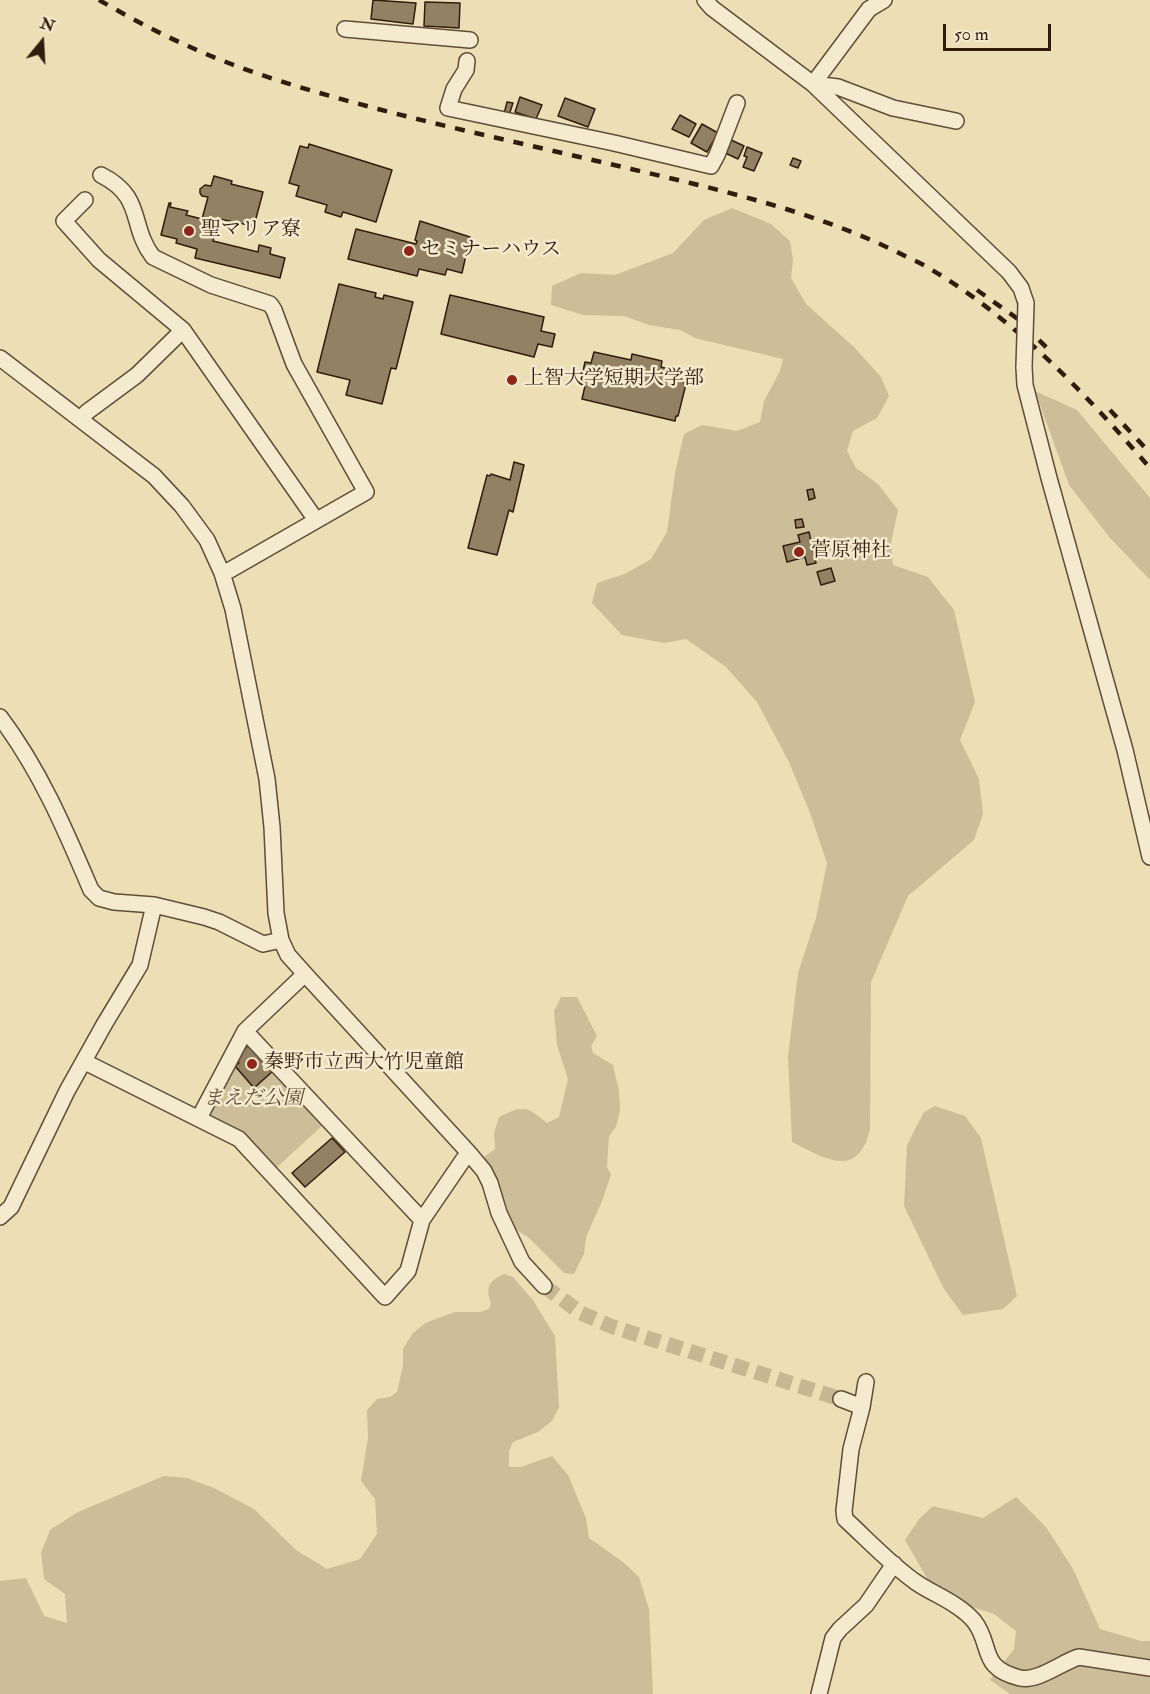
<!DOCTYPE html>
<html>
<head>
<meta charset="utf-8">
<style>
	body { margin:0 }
	#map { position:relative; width:1150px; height:1694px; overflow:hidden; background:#ecdfb5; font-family:"IM FELL Double Pica",serif }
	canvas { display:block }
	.north { position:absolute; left:12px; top:12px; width:60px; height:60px; -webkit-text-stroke:4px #f3eacf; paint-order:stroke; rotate:18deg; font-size:16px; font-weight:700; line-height:24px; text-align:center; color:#321c0d }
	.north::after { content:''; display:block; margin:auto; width:21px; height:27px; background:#321c0d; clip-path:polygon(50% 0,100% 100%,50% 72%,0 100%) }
	.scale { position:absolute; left:943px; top:24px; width:108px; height:27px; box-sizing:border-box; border:3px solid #321c0d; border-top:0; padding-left:8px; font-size:18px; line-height:21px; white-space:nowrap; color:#321c0d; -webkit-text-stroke:4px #f3eacf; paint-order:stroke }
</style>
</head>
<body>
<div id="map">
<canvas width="1150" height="1694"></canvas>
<div class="north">N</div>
<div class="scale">50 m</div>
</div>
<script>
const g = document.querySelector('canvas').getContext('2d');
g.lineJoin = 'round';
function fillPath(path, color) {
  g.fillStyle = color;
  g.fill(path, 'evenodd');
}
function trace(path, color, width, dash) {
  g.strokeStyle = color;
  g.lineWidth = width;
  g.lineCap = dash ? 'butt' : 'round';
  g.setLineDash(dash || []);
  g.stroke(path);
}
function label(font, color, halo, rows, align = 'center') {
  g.font = font + ' "IM FELL Double Pica","Noto Serif JP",serif';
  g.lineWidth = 5;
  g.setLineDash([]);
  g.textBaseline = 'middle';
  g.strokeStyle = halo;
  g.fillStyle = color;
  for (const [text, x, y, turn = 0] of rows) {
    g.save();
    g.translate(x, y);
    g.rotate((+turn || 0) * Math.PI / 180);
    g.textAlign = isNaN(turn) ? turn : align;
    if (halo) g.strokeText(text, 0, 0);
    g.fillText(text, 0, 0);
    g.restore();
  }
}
const green = new Path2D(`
	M732,208L771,224L790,241L793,260L791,278L806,304L854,347L881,377L889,396L877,418L853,431L847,451L856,468L878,484L898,510L891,543L893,565L928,577L954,610L975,702L960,740L979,779L983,814L974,840L908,896L871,982L870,1129C858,1180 826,1159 792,1142L788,1057L798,973L816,918L827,863L810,813L789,762L757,702L726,667L686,639L664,643L622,635L592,603L597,583L625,574L651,559L667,532L675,473L684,434L702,425L737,431L760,422L764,401L780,371L783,359L695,338L680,330L649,325L624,316L583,315L551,305L552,286L581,273L615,275L673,253L704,220Z
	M1035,391L1077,410L1150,498V580L1110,538L1069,485Z
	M561,997H577L597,1036L591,1046L593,1053L613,1065L619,1091L620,1110L616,1127L609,1136L607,1167L611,1175L602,1201L586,1237L584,1254L574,1274L564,1273L529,1238L515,1229L510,1216L484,1169L485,1156L495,1149L494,1133L499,1117C523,1105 526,1105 547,1123L559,1117L568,1079L557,1045L554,1011Z
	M250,1043L323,1125L274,1170L210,1118L208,1112L242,1044Z
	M935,1106L965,1116L981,1138L1017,1296L1003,1309L963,1315L944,1289L904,1206L907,1145L924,1112Z
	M504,1274L513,1277L533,1300L555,1336L559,1407L552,1421L538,1432L513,1442L509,1451V1467H521L552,1456L568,1475L586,1518L589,1538L623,1562L639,1577L649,1609L653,1694H0V1581L26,1578L44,1616L67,1623L65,1594L44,1579L41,1553L50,1530L78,1512L164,1476L187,1478L214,1488L254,1509L296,1550L327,1569L360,1559L377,1534L375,1499L361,1481L368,1438L367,1410L377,1399L390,1397L397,1392L403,1366V1349L412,1334L425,1323L455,1312H480L489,1309L491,1303C485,1287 489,1281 504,1274Z
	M1016,1497L1046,1527L1073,1569L1100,1629L1141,1641H1150V1694H1010L990,1680L1014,1649L1016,1631L994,1614L947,1599L933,1589L905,1540L919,1519L933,1506L983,1518Z`);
const building = new Path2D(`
	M373,0L416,3L413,24L371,19Z
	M425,2L460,3L459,28L424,26Z
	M520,97L542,105L536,119L515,112Z
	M565,98L595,109L588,127L558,116Z
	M507,102L513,103L509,115L504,114Z
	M680,115L696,124L689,137L672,129Z
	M702,124L718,133L707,152L691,143Z
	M729,139L744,146L738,159L723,152Z
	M309,144L392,170L376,222L343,212L341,217L325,212L327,205L296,196L299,186L289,183L300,146L308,148Z
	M747,147L762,153L754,171L743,167L747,157L744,156Z
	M793,158L801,161L798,168L790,165Z
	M214,176L232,181L231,184L263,192L254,226L219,219L213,241L258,252L259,245L271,248L270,254L285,258L280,278L195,258L197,249L176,243L177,239L161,235L169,203H171L170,207L188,211L186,215L202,219L208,197L202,196L200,193V189L205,185L211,186Z
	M420,221L470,237L462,273L447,269L445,275L419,269L417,276L348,259L356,229L416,244L417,241L415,240Z
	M339,284L376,293L375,297L383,299L384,295L413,302L396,369L391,368L382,404L346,395L350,380L317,372Z
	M450,295L544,317L541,331L555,334L552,347L538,344L534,357L441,334Z
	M594,352L631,360L632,354L662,361L661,367L686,374L684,383L686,384L678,416H676L675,421L582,399L585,386L580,385L585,362L591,363Z
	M514,462L524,465L513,512L509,510L497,555L468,548L487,475L490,476L491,474L510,480Z
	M813,489L815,498L809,500L807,490Z
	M802,519L804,527L796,528L795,520Z
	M809,532L816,563L807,565L805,557L787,562L783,546L800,542L798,535Z
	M831,568L835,581L821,585L817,572Z
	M249,1044L273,1071L254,1088L235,1066L239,1063L236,1059Z
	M332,1138L345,1152L305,1187L292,1173Z`);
const minorTunnel = new Path2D(`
	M544,1286L581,1313L613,1327L841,1399`);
const minor = new Path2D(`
	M705,0L712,8L813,84L1009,272L1021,288L1026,303
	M884,0L869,9L813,84L838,87L893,108L956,121
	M345,29L470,40
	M467,61L466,70L454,89L448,108L614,143L711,166L717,155L737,103
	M101,175C145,197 129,226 153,257L211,285L270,304L274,310L294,364L366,492L230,570L222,573
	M85,200L64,221L99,260L183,330L316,520
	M0,358L154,476L182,506L207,540L222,573L233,609L267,779L272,827L276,913L281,940L288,955L305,974L469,1153L484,1171L490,1183L499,1213L522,1262L544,1286
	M1024,367L1025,385L1049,478L1125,750L1150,857
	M81,419L87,412L137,375L183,330
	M0,717C40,770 65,829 91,890L99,898L114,902L154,905L204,917L219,922L263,944L281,940
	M245,1031L422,1220
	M85,1062L239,1139L385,1297L408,1271L422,1220L463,1160L469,1153
	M199,1118L245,1031L305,974
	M0,1217L11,1207L67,1091L105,1023L140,965L154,905
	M866,1382L862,1407L851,1449L844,1511L845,1519C869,1541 891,1565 917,1583C935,1595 960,1604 974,1621C993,1645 978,1668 1020,1678C1038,1682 1062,1662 1079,1657L1150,1668
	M841,1399L862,1407
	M819,1694L833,1638L840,1629L866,1605L894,1564`);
const rail = new Path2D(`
	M99,0C127,16 158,33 188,46C249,74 314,92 378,109C462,131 547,149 631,169C721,190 812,211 895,251C906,257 917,261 927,267C1013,317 1086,394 1150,468
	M977,290L1018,319L1052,353
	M1110,410L1150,453`);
const minorBridge = new Path2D(`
	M1024,367L1026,303`);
const markers = [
	[189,231,6,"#8f2418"],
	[409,251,6,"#8f2418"],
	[512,380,6,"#8f2418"],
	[799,552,6,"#8f2418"],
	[252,1064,6,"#8f2418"]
];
const poiNames = [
	["聖マリア寮",201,231],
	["セミナーハウス",421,251],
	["上智大学短期大学部",524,380],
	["菅原神社",811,552],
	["秦野市立西大竹児童館",264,1064]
];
const parkNames = [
	["まえだ公園",253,1100]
];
fillPath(green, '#ccbe98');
fillPath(building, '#938164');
trace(building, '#321c0d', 1.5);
trace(minorTunnel, '#c7b893', 15, [15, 8]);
trace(minor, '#604d37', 18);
trace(minor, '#f3eacf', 15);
trace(rail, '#321c0d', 4.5, [10, 10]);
trace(minorBridge, '#604d37', 18, []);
trace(minorBridge, '#f3eacf', 15);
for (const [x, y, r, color] of markers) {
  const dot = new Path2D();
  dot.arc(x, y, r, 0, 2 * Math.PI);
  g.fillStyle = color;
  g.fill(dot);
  trace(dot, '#f3eacf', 2);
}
label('20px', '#321c0d', '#f3eacf', poiNames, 'left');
label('italic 20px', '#604d37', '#f3eacf', parkNames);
</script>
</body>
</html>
